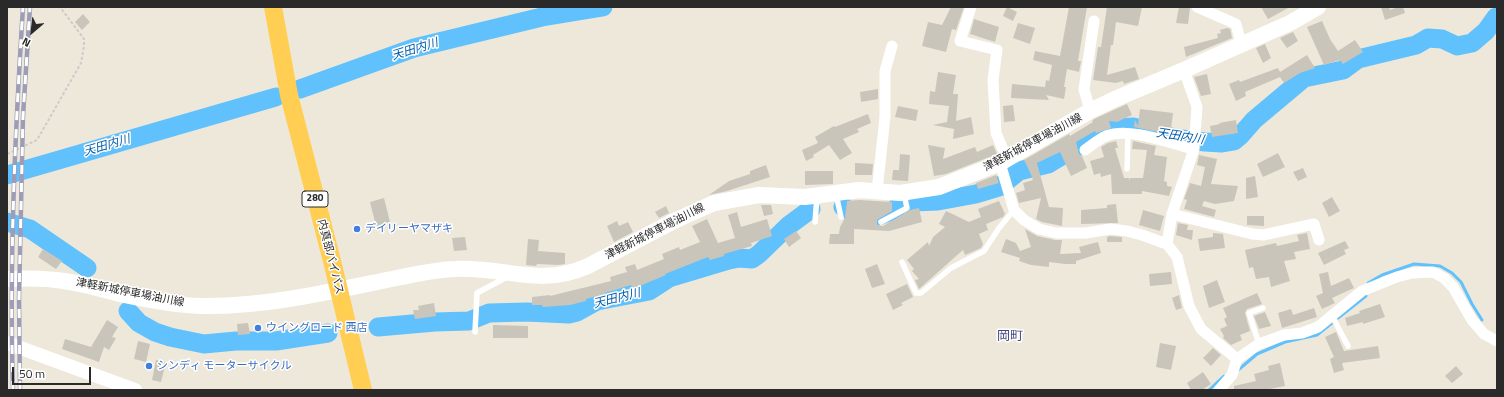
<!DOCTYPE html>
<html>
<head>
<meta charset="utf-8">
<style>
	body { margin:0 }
	#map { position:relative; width:1504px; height:397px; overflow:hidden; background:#eee8da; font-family:"Titillium Web",sans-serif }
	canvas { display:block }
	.frame { position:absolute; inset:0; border:8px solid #2a2a2a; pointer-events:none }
	.north { position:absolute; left:12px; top:12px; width:40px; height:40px; -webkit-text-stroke:3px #fff; paint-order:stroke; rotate:208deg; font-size:11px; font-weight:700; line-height:16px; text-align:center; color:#2a2a2a }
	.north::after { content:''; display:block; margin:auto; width:14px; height:18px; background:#2a2a2a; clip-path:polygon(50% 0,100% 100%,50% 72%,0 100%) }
	.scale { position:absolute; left:12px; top:367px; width:79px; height:18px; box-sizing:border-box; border:2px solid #2a2a2a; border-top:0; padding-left:5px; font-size:12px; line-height:14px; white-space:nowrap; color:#2a2a2a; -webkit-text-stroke:3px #fff; paint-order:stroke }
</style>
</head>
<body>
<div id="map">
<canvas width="1504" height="397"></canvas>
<div class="frame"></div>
<div class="north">N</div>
<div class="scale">50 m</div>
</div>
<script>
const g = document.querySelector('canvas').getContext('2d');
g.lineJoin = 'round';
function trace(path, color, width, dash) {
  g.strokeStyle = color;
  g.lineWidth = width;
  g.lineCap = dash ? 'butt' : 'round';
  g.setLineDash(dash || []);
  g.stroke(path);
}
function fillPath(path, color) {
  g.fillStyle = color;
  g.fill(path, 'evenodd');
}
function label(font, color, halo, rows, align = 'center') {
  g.font = font + ' "Titillium Web","Noto Sans JP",sans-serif';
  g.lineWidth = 3;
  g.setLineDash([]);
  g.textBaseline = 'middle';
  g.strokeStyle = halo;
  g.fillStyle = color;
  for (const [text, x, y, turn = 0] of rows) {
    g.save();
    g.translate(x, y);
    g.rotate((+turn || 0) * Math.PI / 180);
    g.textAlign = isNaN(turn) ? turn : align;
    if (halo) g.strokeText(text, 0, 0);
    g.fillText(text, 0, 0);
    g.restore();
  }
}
const stream = new Path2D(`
	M1368,283L1382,275L1414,264L1440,266L1452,273L1461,282L1472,304L1482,320
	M1338,318L1366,296
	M1237,371L1257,354L1285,342L1317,335L1332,323
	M1209,390L1224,376`);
const river = new Path2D(`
	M300,89L414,48L542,17L603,7
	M7,175L276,97
	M843,207L856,214L878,216L894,210L901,204L913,202L938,201L976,194L999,187L1019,171L1048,164L1103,131L1118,128L1133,127L1174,138L1205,142L1222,143L1234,141L1240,136L1254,120L1304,78L1343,70L1358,59L1416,45L1428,38L1442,39L1457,46L1472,43L1486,31L1496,17
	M7,222L30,229L87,268
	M128,311L139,323L155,332L170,337L204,344L236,341H276L328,333
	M378,327L435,322L469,321L489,313L526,312L569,314L577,312L597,301L649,291L669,278L729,260L739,258L752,259L759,254L788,226L811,209`);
const building = new Path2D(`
	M951,7H964L956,30L952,29L946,52L922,46L928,22L942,25Z
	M1007,7L1017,12L1013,21L1003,16Z
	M1069,7H1087L1078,61H1081L1079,72L1067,69L1064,87H1066L1064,99L1046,95L1049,100L1011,98L1012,84L1045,87L1046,80L1049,81L1052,65L1033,60L1035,51L1060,56Z
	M1107,7H1142L1138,26L1116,22L1113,45H1111L1107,75L1135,67L1139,79L1124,84L1123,81L1116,83L1093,80L1098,47H1101Z
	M1179,7L1190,8L1188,24L1176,23Z
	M1261,7H1290L1268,19Z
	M1381,7H1389L1390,10L1398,7H1403L1405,13L1385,20Z
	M83,14L90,22L82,30L75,22Z
	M974,19L999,27L995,42L970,34Z
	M1322,21L1330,39L1338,51L1355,40L1363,52L1343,64L1340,60L1324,65L1307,27Z
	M1018,23L1035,28L1030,44L1013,38Z
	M1227,28L1230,29L1232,38L1186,57L1184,47L1218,38L1217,34L1221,33L1220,30Z
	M1293,32L1298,41L1287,48L1280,38Z
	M1265,44L1271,58L1263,63L1256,48Z
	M1307,55L1315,68L1300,73L1284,83L1280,77L1245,92L1246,96L1236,101L1229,84L1239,80L1240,82L1278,68L1280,72Z
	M938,72L956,75L953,94H958L956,121L971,117L974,134L953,139L954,129L933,125L947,122L949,106L929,104L930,91L935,92Z
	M1207,74L1211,94L1201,96L1194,77Z
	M878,89V99L861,102L860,92Z
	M1127,104L1132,115L1117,122L1109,121L1111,128L1096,133L1095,131L1076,142L1079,154L1082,156L1087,168L1071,176L1060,152L1037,163L1049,207L1063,208L1062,226L1042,222L1036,219L1041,198L1019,203L1016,193L1025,190L1023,183L1033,180L1030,172L1024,160L1069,134L1070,136L1093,122L1092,121L1094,119Z
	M1013,105L1015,121L1004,122L1003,106Z
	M898,106L918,110L916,121L895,117Z
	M1140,109L1173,113L1171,129L1159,128L1158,132L1134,127L1135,120L1138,126Z
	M868,114L871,123L857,129L859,132L843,139L852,153L840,160L829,145L813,155L814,157L806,161L802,150L818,143L815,137L834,126L835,127Z
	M1236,120L1238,133L1212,137L1210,126L1220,124L1219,123Z
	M1116,141L1118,148H1115L1124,178H1129L1130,181V178H1143L1147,150L1132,149L1133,141L1156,146L1154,155L1167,157L1164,181L1167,182V186L1172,187L1169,196L1142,191V194H1112L1111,174L1101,177L1100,173L1094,175L1090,161L1104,157L1101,147L1108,143Z
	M928,145L945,148L943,159L975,147L977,152L993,145L997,154L946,174L934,176Z
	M1278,153L1285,167L1263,177L1257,164Z
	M900,154L910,155L908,181L892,180L893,170H899Z
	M1199,155L1217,159L1211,184L1238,186L1234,201L1215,204L1204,201L1202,206L1216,210L1214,217L1184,209L1187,200L1184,199L1190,183L1201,186L1205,167L1197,165Z
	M855,163L873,164L872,175H855Z
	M766,165L770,177L727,191L709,195L729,181L750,174V171Z
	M1303,168L1307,177L1298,181L1293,172Z
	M805,171H833V184L805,185Z
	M996,175L999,183L978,189L976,183Z
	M1255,176L1258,197L1246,199V178Z
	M1332,197L1340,211L1329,217L1322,203Z
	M384,198L390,222L376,226L370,202Z
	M859,200L892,202V211L877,220V224L879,226H883L910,210L919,208L922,222L889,231L854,229V244H829L830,234H839L840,227L845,218L847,201Z
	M999,201L1005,214L1003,217L986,224L988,230L979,234L983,244L981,248L965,255L963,250L919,289L915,280L919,279L912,271L914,269L907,260L928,242L929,246L933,237L945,227L939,224L946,211L969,222L981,217L978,209Z
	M1116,204L1118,223L1081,224V210L1107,208V205Z
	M761,205H771L773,214L764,216Z
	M666,206L669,213L659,218L655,212Z
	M1143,210L1164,216L1160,231L1139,225Z
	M737,212L741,227L767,219L772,236L751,243L752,246L724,254V256L710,260L708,257L665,274L666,275L642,285L632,288L631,285L605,293L606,294L586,299V301L570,305L543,307L542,305H532V297L550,295V296L611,281L610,277L627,272L625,267L635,264L637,270L664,259L662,254L679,247L680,250L700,242L692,226L707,219L718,243L735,238L728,215Z
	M1247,216H1264V226L1247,225Z
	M617,221L619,226L628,222L633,232L614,242L607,226Z
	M1178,223L1188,225L1187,230H1193L1192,240L1176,235Z
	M1025,229L1037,236L1055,240H1062L1060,254L1081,253L1079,247L1098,242L1101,253L1076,261V264H1065L1049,262V267L1031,265L1019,261L1020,258L1001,252L1006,239L1016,243L1020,251L1031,247Z
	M796,231L801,238L789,247L784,239Z
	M1213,233L1223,234L1225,248L1200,251L1198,239L1213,237Z
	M1307,233L1310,249L1294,252L1296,259L1284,261L1290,281L1271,287L1269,277L1256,279L1253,267L1249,268L1245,250L1276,243L1277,246L1299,241L1297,235Z
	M1110,236L1122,237V242H1107V237Z
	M465,237L467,250L454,251L452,238Z
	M528,239L539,240L538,251L565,253V264L558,265L537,264L536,266L526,265Z
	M1345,241L1349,248L1344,250L1346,254L1324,265L1318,253Z
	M43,249L62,261L56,269L38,257Z
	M877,264L885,284L872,288L865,269Z
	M1171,272L1172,284L1150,286L1149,274Z
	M1328,272L1331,286L1349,278L1354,288L1332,298L1335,303L1322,309L1316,296L1323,293L1319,274Z
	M1217,280L1225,302L1209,308L1203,286Z
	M907,284L913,297L901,303L903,305L893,310L886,294Z
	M1257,293L1262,304L1247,309L1245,313L1250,331L1240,335L1242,340L1231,345L1223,338L1224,336L1220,329L1227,326L1224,319L1227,317L1223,308Z
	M1179,295L1182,308L1176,310L1172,298Z
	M434,303L436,316L415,319L413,310H419L418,306Z
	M1380,304L1385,317L1363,324V322L1347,326L1345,318L1360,313L1359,311Z
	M1314,308L1317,317L1282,328L1278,313L1291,309L1293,315Z
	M1265,312L1271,326L1259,329L1254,316Z
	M107,320L118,327L112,337L116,338L109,350L104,347L99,362L62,349L65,339L91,347Z
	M248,323L250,334L238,335L237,324Z
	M493,325L528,326V338H493Z
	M1336,332L1344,351L1378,346L1380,358L1342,363L1344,370L1334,373L1330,359L1334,357L1325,337Z
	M138,341L150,344L146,362L134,359Z
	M1160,343L1176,346L1171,370L1156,367Z
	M1213,348L1221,355L1211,366L1203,358Z
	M156,360L166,362L161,382L152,380Z
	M1280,363L1285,386L1265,390H1234V386L1256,381L1254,374L1269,370L1268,366Z
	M1456,366L1463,374L1452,383L1445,376Z
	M1203,372L1211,384L1202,390H1191L1187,383Z`);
const path = new Path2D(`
	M7,154L37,140L81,63L84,46V39L60,7`);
const service = new Path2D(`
	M1127,169L1128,133
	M836,194L841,217
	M815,222L817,196
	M881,222L907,208L904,194
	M902,262L916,293H921L951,268L984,251L999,228L1014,210
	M1332,316L1348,346
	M475,332L477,293L507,277
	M1259,344L1249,313L1263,308`);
const minor = new Path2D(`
	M971,7L960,41L997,50L993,80L996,133L1007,159
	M1197,7L1236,24L1241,44
	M1184,70L1197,107L1194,149
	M1090,111L1084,89L1094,21
	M1085,150C1092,145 1099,139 1106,136C1130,127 1169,143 1194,149L1172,214L1167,244
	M1000,163L1014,210L1024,220L1039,229L1056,233H1086L1110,229L1127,231L1142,235L1167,244L1177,257L1189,306L1201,329L1237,359
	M877,191L885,117V71L892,46
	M1172,214L1252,234L1263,235L1314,224L1319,240
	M1219,390L1232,375L1237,359L1259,344L1284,335L1302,333L1318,327L1362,291L1397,277L1412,273L1433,272L1444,278L1453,287L1472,320L1484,334L1497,341`);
const tertiary = new Path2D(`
	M7,343L135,390`);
const secondary = new Path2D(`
	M7,279C26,278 46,278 64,281C83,284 102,289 120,294C147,300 174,305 201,306C260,307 320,294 377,282C403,277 429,270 455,269C504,266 539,288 588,266L674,221L714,203L759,195L805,197L859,190L900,193L939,187L1000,163L1090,111L1115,99L1184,70L1290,23L1318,7`);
const trunk = new Path2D(`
	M273,7L289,95L332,261L363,390`);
const rail = new Path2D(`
	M13,390C9,262 15,135 23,7
	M20,390L19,299L23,116L30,7`);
const markers = [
	[357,229,4,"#3f7fe0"],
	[258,328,4,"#3f7fe0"],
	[149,366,4,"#3f7fe0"]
];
const shields = [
	[315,199,26]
];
const shieldNames = [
	["280",315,199]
];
const streetNames = [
	["津軽新城停車場油川線",1033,143,-28],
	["津軽新城停車場油川線",655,232,-27],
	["内真部バイパス",330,257,76],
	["津軽新城停車場油川線",130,293,11]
];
const shopNames = [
	["デイリーヤマザキ",365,229],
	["ウイングロード 西店",266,328],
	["シンディ モーターサイクル",157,366]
];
const waterNames = [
	["天田内川",415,50,-17],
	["天田内川",1180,137,9],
	["天田内川",107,146,-16],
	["天田内川",617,299,-14]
];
const quarterNames = [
	["岡町",1010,337]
];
trace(stream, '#61c1fc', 3);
trace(river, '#61c1fc', 19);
fillPath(building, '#c9c5ba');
trace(path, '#ccc', 2, [3, 2]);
trace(service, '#fff', 5.5);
trace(minor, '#fff', 11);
trace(tertiary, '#fff', 14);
trace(secondary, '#fff', 16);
trace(trunk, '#ffce52', 18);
trace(rail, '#9d9db7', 4.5);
trace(rail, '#fff', 3, [9]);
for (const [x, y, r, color] of markers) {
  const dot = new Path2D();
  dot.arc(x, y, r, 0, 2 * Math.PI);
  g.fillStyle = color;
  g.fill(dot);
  trace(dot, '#fff', 1.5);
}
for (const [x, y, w] of shields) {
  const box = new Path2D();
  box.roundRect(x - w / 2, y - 8, w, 16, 3);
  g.fillStyle = '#fff';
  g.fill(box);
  trace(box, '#2a2a2a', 1);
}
label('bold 10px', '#2a2a2a', null, shieldNames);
label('11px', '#2a2a2a', '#fff', streetNames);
label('11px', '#366cbe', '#fff', shopNames, 'left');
label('italic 12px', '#005ba9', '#fff', waterNames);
label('13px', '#454980', '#fff', quarterNames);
</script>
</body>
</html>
